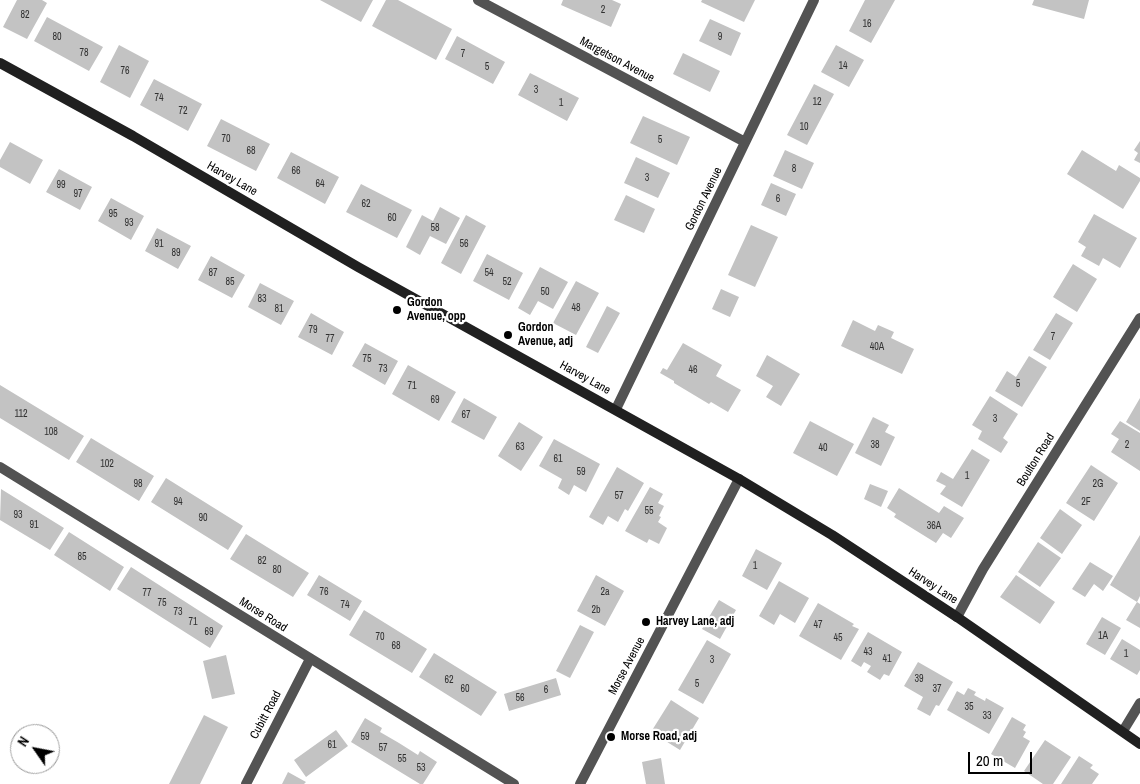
<!DOCTYPE html>
<html>
<head>
<meta charset="utf-8">
<style>
	body { margin:0 }
	#map { position:relative; width:1140px; height:784px; overflow:hidden; background:#fff; font-family:"Archivo Narrow",sans-serif }
	canvas { display:block }
	.north { position:absolute; left:10px; top:724px; width:50px; height:50px; box-sizing:border-box; background:#fff; border:1px solid #999; border-radius:50%; rotate:303deg; font-size:14px; font-weight:700; line-height:20px; text-align:center; color:#000 }
	.north::after { content:''; display:block; margin:auto; width:18px; height:22px; background:#000; clip-path:polygon(50% 0,100% 100%,50% 72%,0 100%) }
	.scale { position:absolute; left:968px; top:752px; width:64px; height:22px; box-sizing:border-box; border:2px solid #000; border-top:0; padding-left:6px; font-size:15px; line-height:18px; white-space:nowrap; color:#000; -webkit-text-stroke:4px #fff; paint-order:stroke }
</style>
</head>
<body>
<div id="map">
<canvas width="1140" height="784"></canvas>
<div class="north">N</div>
<div class="scale">20 m</div>
</div>
<script>
const g = document.querySelector('canvas').getContext('2d');
g.lineJoin = 'round';
function fillPath(path, color) {
  g.fillStyle = color;
  g.fill(path, 'evenodd');
}
function trace(path, color, width, dash) {
  g.strokeStyle = color;
  g.lineWidth = width;
  g.lineCap = dash ? 'butt' : 'round';
  g.setLineDash(dash || []);
  g.stroke(path);
}
function label(font, color, halo, rows, align = 'center') {
  g.font = font + ' "Archivo Narrow",sans-serif';
  g.lineWidth = 4.5;
  g.setLineDash([]);
  g.textBaseline = 'middle';
  g.strokeStyle = halo;
  g.fillStyle = color;
  for (const [text, x, y, turn = 0] of rows) {
    g.save();
    g.translate(x, y);
    g.rotate((+turn || 0) * Math.PI / 180);
    g.textAlign = isNaN(turn) ? turn : align;
    if (halo) g.strokeText(text, 0, 0);
    g.fillText(text, 0, 0);
    g.restore();
  }
}
const building = new Path2D(`
	M17,0H42L47,3L27,39L3,27Z
	M320,0H373L361,22Z
	M386,0H398L452,29L436,60L372,26Z
	M563,0H612L621,4L611,27L561,5Z
	M702,0H755L744,22L701,2Z
	M865,0H895L871,43L849,31Z
	M1034,0H1089L1084,19L1032,5Z
	M47,17L103,47L89,71L34,41Z
	M710,19L741,33L731,56L699,41Z
	M457,36L505,62L493,84L445,59Z
	M119,45L149,61L130,98L100,82Z
	M836,45L864,60L849,87L821,72Z
	M683,53L720,71L710,92L673,74Z
	M530,73L579,98L567,121L518,95Z
	M154,79L202,104L188,131L140,105Z
	M814,84L834,94L807,145L787,135Z
	M643,116L690,137L677,165L630,143Z
	M221,119L270,144L256,171L207,146Z
	M1140,141V163L1134,160L1138,153L1134,150Z
	M10,142L43,160L30,184L0,167V160Z
	M785,150L814,163L802,189L773,176Z
	M1082,150L1116,171L1119,165L1140,178V181L1123,209L1067,174Z
	M291,152L339,177L325,204L277,178Z
	M636,157L670,173L658,198L624,183Z
	M59,169L92,187L80,210L46,192Z
	M771,183L796,194L786,216L761,205Z
	M361,184L412,210L397,238L346,212Z
	M626,195L655,209L644,233L614,220Z
	M111,198L144,216L131,240L98,221Z
	M440,207L460,218L446,244L430,236L420,255L406,247L422,215L433,221Z
	M1094,214L1137,238L1120,268L1103,258L1099,266L1081,256L1086,247L1078,242Z
	M466,215L486,226L461,274L441,263Z
	M751,225L778,237L755,287L728,275Z
	M157,228L191,246L178,269L145,251Z
	M487,254L523,273L509,300L473,281Z
	M211,256L245,275L232,298L198,280Z
	M1073,264L1097,279L1077,312L1053,297Z
	M540,267L568,282L553,309L538,301L530,315L518,308Z
	M576,281L599,293L576,335L553,323Z
	M260,283L294,301L281,325L248,307Z
	M721,289L739,297L730,317L712,309Z
	M607,306L620,313L598,353L586,347Z
	M311,313L344,332L332,355L298,337Z
	M1056,313L1073,323L1050,360L1033,350Z
	M853,320L875,331L878,325L894,332L891,338L914,349L902,374L841,346Z
	M365,343L398,361L385,385L352,366Z
	M683,343L722,365L716,376L741,390L728,412L711,402L709,404L674,383V381L660,373L663,368L667,370Z
	M767,355L800,374L781,406L766,397L773,386L756,376Z
	M1029,356L1047,367L1022,407L995,391L1007,371L1016,377Z
	M408,365L456,392L439,421L392,394Z
	M0,385L84,436L69,460L0,418Z
	M990,396L1018,414L1003,438L1008,442L1001,453L978,439L982,431L972,425Z
	M464,398L497,417L484,440L451,422Z
	M1140,398V431L1126,422Z
	M873,417L889,425L885,432L895,437L881,466L855,453Z
	M810,421L854,444L837,476L793,453Z
	M1120,421L1140,433V471L1111,452L1119,439L1111,434Z
	M519,422L543,437L521,471L498,456Z
	M91,438L154,476L139,501L76,462Z
	M554,439L600,464L586,492L574,485L569,495L558,488L562,479L539,466Z
	M972,449L990,460L962,507L940,494L946,486L936,481L941,472L953,479Z
	M1091,465L1118,483L1094,521L1066,503Z
	M617,467L644,483L628,511L625,509L618,522L608,516L603,525L589,517Z
	M166,478L243,526L228,550L151,502Z
	M870,484L888,491L881,507L864,499Z
	M650,487L663,494L658,503L664,506L659,516L661,517L658,522L667,528L659,544L649,539L647,543L625,531Z
	M899,488L939,513L944,506L964,518L951,538L943,533L936,543L894,517L896,514L887,508Z
	M1,489L64,528L50,550L0,520Z
	M1060,509L1082,525L1062,554L1040,538Z
	M69,532L124,567L110,591L54,555Z
	M246,534L309,573L293,597L230,559Z
	M1140,535V596L1137,602L1110,585Z
	M1038,542L1061,558L1040,587L1018,572Z
	M756,549L782,563L767,590L742,576Z
	M1090,562L1113,576L1103,591L1094,584L1085,597L1072,589Z
	M131,567L223,626L210,648L117,589Z
	M319,575L362,601L350,621L307,595Z
	M596,575L624,591L605,626L577,611Z
	M1016,575L1055,602L1040,624L1000,597Z
	M779,581L809,598L795,623L780,614L774,625L759,616Z
	M719,600L736,610L720,639L702,629Z
	M1137,602L1140,604V628L1126,620Z
	M818,603L854,624L852,626L859,629L841,660L799,636Z
	M364,610L427,649L412,673L349,635Z
	M1102,617L1121,628L1105,655L1086,644Z
	M580,625L594,632L570,678L556,671Z
	M868,632L902,652L889,676L884,674L880,680L867,672L871,666L864,662L861,667L851,661Z
	M1122,639L1140,650V670L1137,675L1110,659Z
	M707,640L731,654L703,704L678,690Z
	M434,653L497,692L481,716L419,677Z
	M226,655L235,694L212,699L203,661Z
	M918,662L953,682L939,706L936,705L930,716L917,709L923,697L904,686Z
	M556,678L561,695L509,711L504,694Z
	M968,688L976,692L974,695L985,701L986,698L1004,708L989,734L947,710L957,691L964,695Z
	M671,700L699,718L680,750L651,732Z
	M204,715L228,727L200,784H169Z
	M1012,717L1026,725L1023,730L1026,732L1023,737L1030,741L1015,768L991,754Z
	M365,718L382,728L380,732L399,743L418,755L420,751L437,762L423,784H420L351,742Z
	M336,730L348,746L306,777L294,760Z
	M1045,740L1071,757L1053,784H1043L1024,771Z
	M1079,756L1093,765L1090,768L1099,774L1092,784H1061Z
	M661,758L665,784H646L642,762Z
	M288,772L306,782L304,784H282Z`);
const street = new Path2D(`
	M478,0L745,142
	M616,409L814,0
	M0,467L514,784
	M957,617L983,569L1140,318
	M1123,731L1140,703
	M246,784L310,659
	M580,784L739,479`);
const secondary = new Path2D(`
	M0,63L133,136L358,267L739,479L832,535L957,617L1140,744`);
const markers = [
	[397,310,5,"#000"],
	[508,335,5,"#000"],
	[646,622,5,"#000"],
	[611,737,5,"#000"]
];
const numberNames = [
	["2",603,10],
	["82",25,15],
	["16",867,24],
	["80",57,37],
	["9",720,37],
	["78",84,53],
	["7",463,54],
	["14",843,66],
	["5",487,67],
	["76",125,71],
	["3",536,90],
	["74",159,98],
	["12",817,102],
	["1",561,103],
	["72",183,111],
	["10",804,127],
	["70",226,139],
	["5",660,140],
	["68",251,151],
	["8",794,169],
	["66",296,171],
	["3",647,178],
	["64",320,184],
	["99",61,185],
	["97",78,194],
	["6",778,199],
	["62",366,204],
	["95",113,214],
	["60",392,218],
	["93",129,223],
	["58",435,228],
	["91",159,244],
	["56",464,244],
	["89",176,253],
	["87",213,273],
	["54",489,273],
	["85",230,282],
	["52",507,282],
	["50",545,292],
	["83",262,299],
	["48",576,308],
	["81",279,309],
	["79",313,330],
	["7",1053,337],
	["77",330,339],
	["40A",877,347],
	["75",367,359],
	["73",383,369],
	["46",693,370],
	["5",1018,384],
	["71",412,386],
	["69",435,400],
	["112",21,414],
	["67",466,415],
	["3",995,419],
	["108",51,432],
	["38",875,445],
	["2",1127,445],
	["63",520,447],
	["40",823,448],
	["61",558,459],
	["102",107,464],
	["59",581,472],
	["1",967,476],
	["98",138,484],
	["2G",1098,484],
	["57",619,496],
	["94",178,502],
	["2F",1086,502],
	["55",649,511],
	["93",18,515],
	["90",203,518],
	["91",34,525],
	["36A",934,526],
	["85",82,557],
	["82",262,561],
	["1",755,566],
	["80",277,570],
	["76",324,592],
	["2a",605,592],
	["77",147,593],
	["75",162,603],
	["74",345,605],
	["2b",596,610],
	["73",178,612],
	["71",193,622],
	["47",818,625],
	["69",209,632],
	["1A",1103,636],
	["70",380,637],
	["45",838,638],
	["68",396,646],
	["43",868,652],
	["1",1126,654],
	["41",887,659],
	["3",712,660],
	["39",919,679],
	["62",449,680],
	["5",697,684],
	["60",465,689],
	["37",937,689],
	["6",546,690],
	["56",520,698],
	["35",969,707],
	["33",987,716],
	["59",365,737],
	["61",332,745],
	["57",383,748],
	["55",402,759],
	["53",421,768]
];
const streetNames = [
	["Margetson Avenue",617,60,28],
	["Harvey Lane",232,179,30],
	["Gordon Avenue",704,199,-64],
	["Harvey Lane",585,378,29],
	["Boulton Road",1036,460,-58],
	["Harvey Lane",933,586,33],
	["Morse Road",263,615,32],
	["Morse Avenue",627,666,-62],
	["Cubitt Road",266,715,-62]
];
const poiNames = [
	["Gordon",407,303],
	["Avenue, opp",407,317],
	["Gordon",518,328],
	["Avenue, adj",518,342],
	["Harvey Lane, adj",656,622],
	["Morse Road, adj",621,737]
];
fillPath(building, '#c3c3c3');
trace(street, '#535353', 10);
trace(secondary, '#202020', 10);
for (const [x, y, r, color] of markers) {
  const dot = new Path2D();
  dot.arc(x, y, r, 0, 2 * Math.PI);
  g.fillStyle = color;
  g.fill(dot);
  trace(dot, '#fff', 2);
}
label('10px', '#313131', null, numberNames);
label('12px', '#000', '#fff', streetNames);
label('bold 12px', '#000', '#fff', poiNames, 'left');
</script>
</body>
</html>
